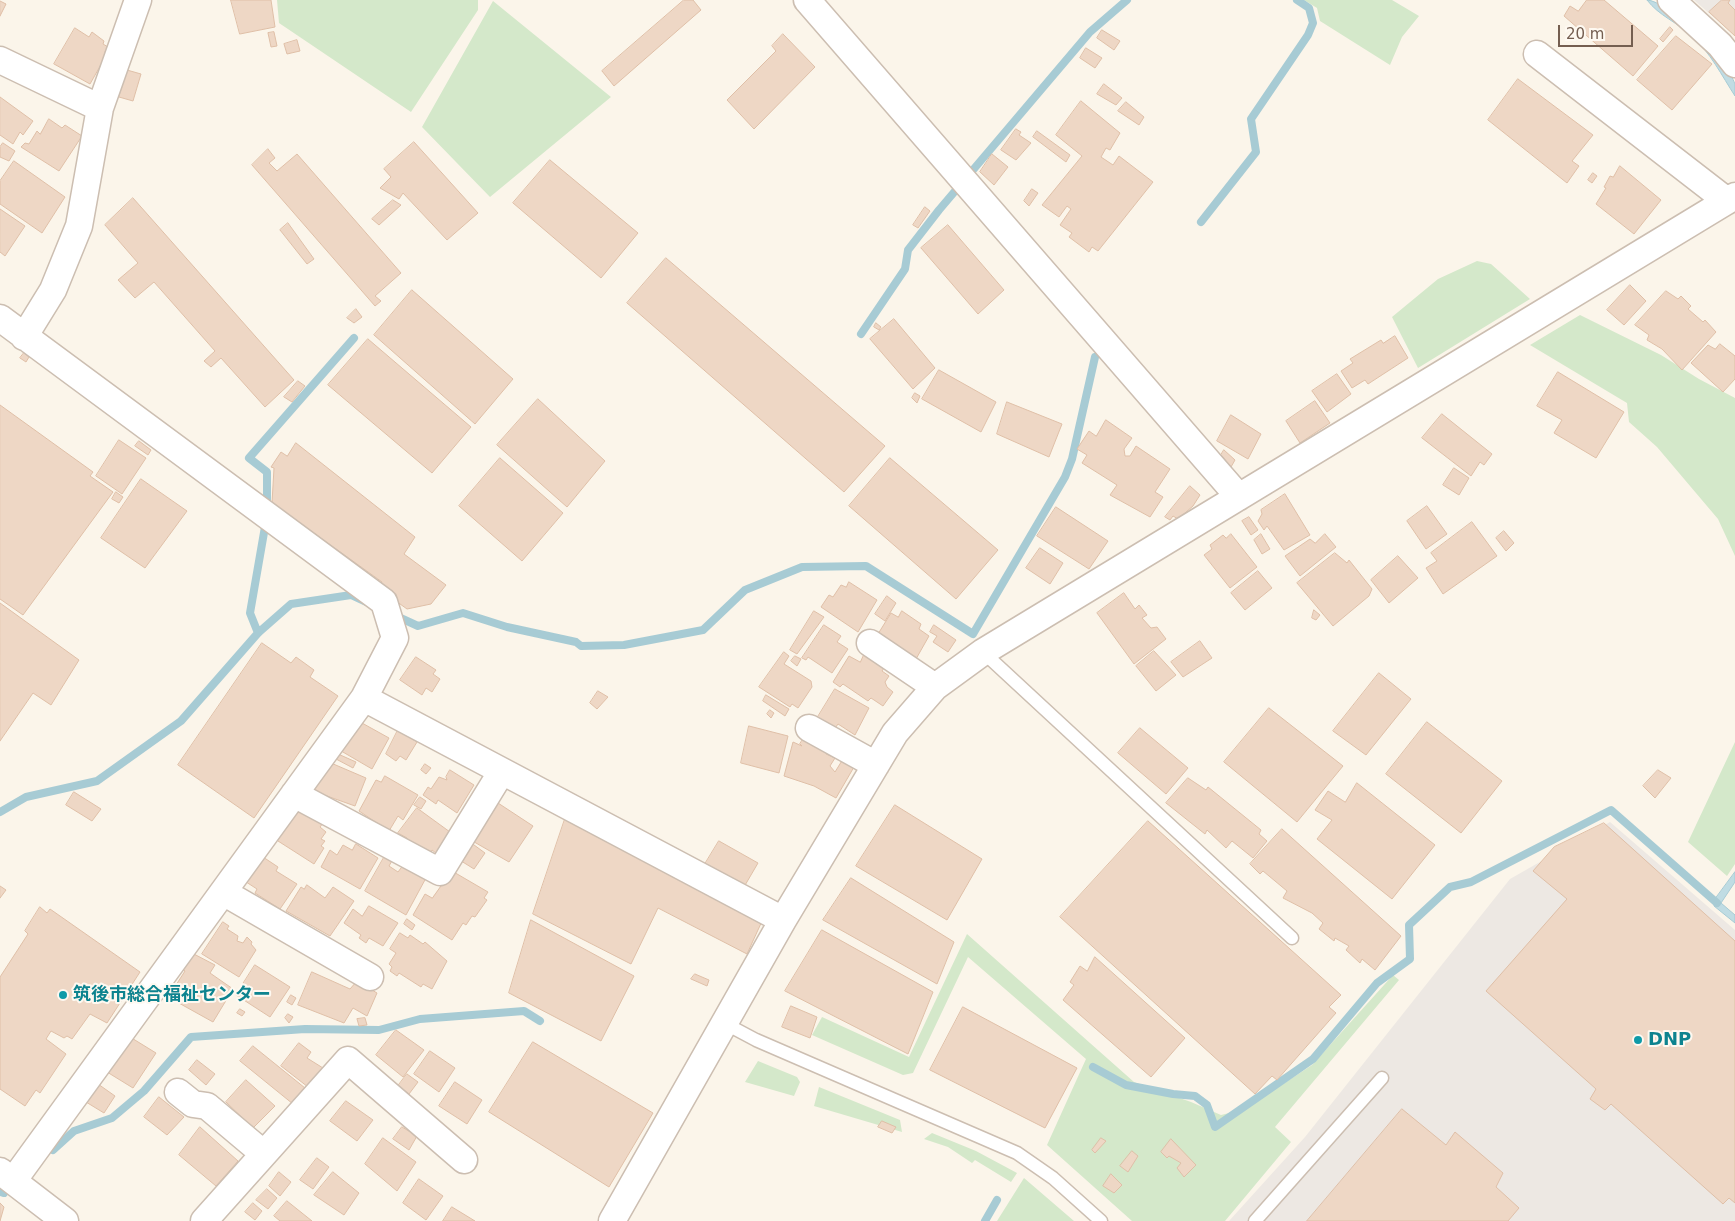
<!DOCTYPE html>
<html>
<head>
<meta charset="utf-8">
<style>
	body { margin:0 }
	#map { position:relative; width:1735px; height:1221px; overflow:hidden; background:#fbf5ea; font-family:"DejaVu Sans",sans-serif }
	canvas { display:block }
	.scale { position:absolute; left:1558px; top:25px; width:75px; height:22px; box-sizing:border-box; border:2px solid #745e50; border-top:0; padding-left:6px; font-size:15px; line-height:18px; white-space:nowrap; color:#745e50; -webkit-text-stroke:4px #fef9f1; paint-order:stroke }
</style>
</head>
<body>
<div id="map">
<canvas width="1735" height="1221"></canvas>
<div class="scale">20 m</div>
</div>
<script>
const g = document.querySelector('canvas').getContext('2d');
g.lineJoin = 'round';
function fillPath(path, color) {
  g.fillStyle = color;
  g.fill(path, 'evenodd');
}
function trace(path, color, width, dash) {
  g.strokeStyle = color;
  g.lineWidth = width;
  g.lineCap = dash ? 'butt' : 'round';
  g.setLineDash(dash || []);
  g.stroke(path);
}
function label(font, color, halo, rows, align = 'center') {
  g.font = font + ' "DejaVu Sans","Noto Sans JP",sans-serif';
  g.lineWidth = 4;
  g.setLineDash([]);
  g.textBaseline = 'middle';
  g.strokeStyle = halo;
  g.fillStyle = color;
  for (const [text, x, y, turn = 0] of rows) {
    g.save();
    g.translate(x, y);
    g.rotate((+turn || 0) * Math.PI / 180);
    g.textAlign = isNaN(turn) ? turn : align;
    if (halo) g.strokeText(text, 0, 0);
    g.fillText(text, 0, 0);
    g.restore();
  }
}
const industrial = new Path2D(`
	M1694,0H1735V36Z
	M1610,822L1735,930V1221H1229L1305,1137L1510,879Z`);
const green = new Path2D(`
	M277,0H478V10L411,112L279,23Z
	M1304,0H1392L1419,16L1402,37L1390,65L1320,21L1317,8Z
	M493,1L611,97L490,197L422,127Z
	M1477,261L1491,264L1530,299L1418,368L1392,317L1438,279Z
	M1580,315L1661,355L1699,379L1735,398V556L1718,519L1657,447L1629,422L1627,403L1530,345Z
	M1735,742V864L1727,876L1688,842Z
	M967,934L1134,1082L1191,1102L1221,1115L1245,1109L1312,1065L1393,975L1399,980L1275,1127L1291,1142L1225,1221H1132L1047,1145L1086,1059L968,957L913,1073L903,1075L812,1035L822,1017L909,1057Z
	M758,1061L797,1077L800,1082L794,1096L745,1082Z
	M819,1087L900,1120L902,1132L814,1106Z
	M932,1133L976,1151L1017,1173L1011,1182L975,1160L972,1163L948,1147L924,1139Z
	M1024,1178L1074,1221H997Z`);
const water = new Path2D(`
	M1647,0C1668,0 1728,63 1735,84C1735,88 1735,92 1735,96C1722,76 1710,52 1692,36C1677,22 1659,16 1647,0Z
	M1735,872V882L1721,903L1735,915V923L1714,906L1715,899Z`);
const stream = new Path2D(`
	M1201,222L1256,152L1251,119L1308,35L1313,23L1309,8L1297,0
	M861,334L905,269L908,250L939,210L1090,32L1127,0
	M267,510V472L249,458L354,338
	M394,615L418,626L463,613L507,627L576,642L581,646L624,645L703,630L745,590L802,567L866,566L973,634L1065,477L1072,459L1095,357
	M258,633L250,613L266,521
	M0,812L26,797L97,781L181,721L258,633L291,604L351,595L366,602
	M1093,1067L1126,1085L1173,1094L1195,1096L1207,1105L1215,1127L1313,1059L1377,983L1410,959L1409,925L1450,887L1471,882L1611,810L1717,903
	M53,1150L74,1131L112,1118L144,1091L191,1037L305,1029L379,1030L420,1019L524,1011L540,1021
	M0,1192L4,1193
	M985,1221L997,1200`);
const building = new Path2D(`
	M231,0H271L275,27L240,34Z
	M684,0H693L701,10L614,86L602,71Z
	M1587,0H1604L1658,46L1633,76L1564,16L1570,6L1578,11Z
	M1722,0H1730L1728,3L1735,10V36L1709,12Z
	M0,1L6,4L0,16Z
	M1670,27L1673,30L1663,42L1660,39Z
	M75,28L89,37L92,32L104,41L103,44L108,47L105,52L107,54L90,84L54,64Z
	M1102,30L1120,41L1114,50L1097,38Z
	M274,32L277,46L271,47L268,33Z
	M783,34L815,67L754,129L727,100L776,51L772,46Z
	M1676,36L1712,64L1672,110L1637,80Z
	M297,40L300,51L287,54L284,44Z
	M1086,48L1102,58L1095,68L1080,58Z
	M127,70L141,74L133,101L119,97Z
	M1518,79L1593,135L1572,161L1579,166L1567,183L1488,120Z
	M1104,84L1122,98L1116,105L1097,94Z
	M0,97L33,121L23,135L20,132L13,144L0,135Z
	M1081,101L1120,133L1110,150L1106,148L1101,157L1113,165L1119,156L1153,182L1098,251L1092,247L1089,252L1069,237L1072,233L1060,225L1071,209L1067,206L1059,217L1042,205L1082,156L1056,135Z
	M1126,102L1144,117L1139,125L1118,111Z
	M49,119L62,128L65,125L82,136L59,171L21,147L25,143L29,144L37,131L40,134Z
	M1016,129L1021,132L1019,135L1031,143L1016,160L1001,150Z
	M1037,131L1070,155L1066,162L1033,137Z
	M414,142L478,213L447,240L403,193L399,199L380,188L391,177L384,169Z
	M3,143L15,151L9,161L0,157V147Z
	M268,149L275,158L269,163L277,171L297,154L401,273L375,296L381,301L375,306L252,165Z
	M992,154L1008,167L994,185L980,172Z
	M550,160L638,233L601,278L513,203Z
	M14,161L65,197L42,233L0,204V181Z
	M1620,166L1661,200L1634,234L1596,204L1606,188L1604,187L1610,176L1613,177Z
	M1593,173L1597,176L1592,183L1588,180Z
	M1032,189L1038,193L1029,206L1024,201Z
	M133,198L294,380L265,407L221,358L211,367L204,361L215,351L154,282L135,298L118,280L138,263L105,225Z
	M393,200L401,205L379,225L372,219Z
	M925,207L930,211L918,228L913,225Z
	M0,209L25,226L5,256L0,252Z
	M288,223L314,259L307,264L280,230Z
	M948,225L1004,290L978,314L921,248Z
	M666,258L885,446L844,492L627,303Z
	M1630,285L1646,301L1624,325L1607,310Z
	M412,290L513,379L475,424L374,335Z
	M1666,291L1678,299L1681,296L1691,306L1688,309L1703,322L1705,320L1716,332L1682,370L1662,349L1647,340L1649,335L1635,325Z
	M356,309L362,317L354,323L347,318Z
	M894,319L935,368L913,389L870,339Z
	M876,323L881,327L879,330L874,327Z
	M1395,336L1408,358L1368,384L1365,380L1352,388L1341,371L1353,363L1350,359L1381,340L1383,343Z
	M368,339L471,427L432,473L328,385Z
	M1720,344L1735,356V379L1723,392L1691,363L1708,345L1715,349Z
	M24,353L29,357L26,362L20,358Z
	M939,370L996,402L981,432L922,399Z
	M1558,372L1624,412L1596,458L1554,433L1562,420L1537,406Z
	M1337,374L1351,394L1327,412L1312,391Z
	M298,381L305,386L292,402L284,397Z
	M915,393L920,396L917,403L912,398Z
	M538,399L605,461L567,507L497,445Z
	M1315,401L1330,423L1300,443L1286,421Z
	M1007,402L1062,424L1049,457L997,434Z
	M0,405L93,472L90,476L113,492L23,615L0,599Z
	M1442,414L1492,454L1484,465L1480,462L1471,476L1422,438Z
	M1231,415L1261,434L1248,459L1217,441Z
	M1106,420L1132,438L1124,449L1125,456H1130L1136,446L1170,469L1155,492L1163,497L1150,517L1110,495L1117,485L1082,463L1087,455L1077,449L1089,431L1096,436Z
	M119,440L146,458L122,494L96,476Z
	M139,441L151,450L148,455L135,446Z
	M296,443L415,537L404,554L446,585L431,604L407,609L378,588L382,582L272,503L274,468L271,467L281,452L287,456Z
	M1224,450L1235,460L1231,467L1221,455Z
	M500,458L563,513L522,561L459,506Z
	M890,458L998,550L956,599L849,506Z
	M1454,468L1469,478L1459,495L1443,485Z
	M141,479L187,511L145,568L101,538Z
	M1190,486L1200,495L1193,506L1178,519L1173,516L1170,520L1165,517Z
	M116,492L123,497L119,503L112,499Z
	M1285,494L1310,535L1284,550L1267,526L1264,530L1258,521L1262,514L1261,510Z
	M1427,506L1447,534L1426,549L1407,521Z
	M1056,507L1108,541L1089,569L1037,536Z
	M1249,517L1258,530L1251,535L1242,521Z
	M1472,522L1497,556L1443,594L1426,568L1437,561L1431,553Z
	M1504,531L1514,543L1506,551L1496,538Z
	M1231,534L1257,567L1230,588L1204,555L1212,549L1210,545L1223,535L1226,538Z
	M1261,534L1270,549L1262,554L1254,540Z
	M1325,534L1336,547L1300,576L1285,556L1310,539L1315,543Z
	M1040,548L1063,563L1050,584L1026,568Z
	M1335,553L1347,563L1349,560L1372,589L1369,596L1333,626L1297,583Z
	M1398,556L1418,578L1389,603L1371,580Z
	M1258,571L1272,588L1245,610L1231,593Z
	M849,582L877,600L858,632L821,607L829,595L833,597L841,585L846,587Z
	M1124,593L1135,609L1139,605L1147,615L1142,618L1151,628L1157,627L1166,639L1134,664L1097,613Z
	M887,596L896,603L885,621L875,614Z
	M0,603L79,660L51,705L33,693L0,741Z
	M1314,610L1320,615L1316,620L1312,618Z
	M814,611L824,617L797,654L790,650Z
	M902,611L921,624L919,629L929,636L916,659L878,634L891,613L898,617Z
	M824,625L841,636L837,642L848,649L832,673L808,657L806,660L802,658Z
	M934,625L956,640L948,652L933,642L937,636L930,632Z
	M1200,641L1212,658L1183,677L1171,662Z
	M262,643L291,663L296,657L314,670L310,677L338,696L254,818L178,765Z
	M1154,651L1176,675L1156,691L1136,666Z
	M784,652L789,656L784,664L811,681L812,687L798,708L792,704L790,707L759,687Z
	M864,655L884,668L882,671L889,676L885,682L887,687L893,692L883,706L871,698L868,701L843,684L840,687L833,682L849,656L860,662Z
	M795,656L801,659L797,666L791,661Z
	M416,657L436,670L433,674L440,679L432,692L426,688L422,695L400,680Z
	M1379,673L1411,699L1366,755L1333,731Z
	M835,689L869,708L855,735L838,724L833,731L816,720Z
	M598,691L608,697L597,709L590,703Z
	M766,695L789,709L785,716L763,701Z
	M1269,708L1343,766L1297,822L1224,762Z
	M770,710L774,713L771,718L767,714Z
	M353,718L389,738L372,769L336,748Z
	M1427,722L1502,781L1461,833L1386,774Z
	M749,726L788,736L779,773L741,763Z
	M1140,728L1188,768L1166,794L1118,753Z
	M398,730L417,742L406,760L400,756L396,761L386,754Z
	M805,736L829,750L826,754L835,758L830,766L835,772L843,759L854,767L836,798L814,786L784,776L793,742L802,746L800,744Z
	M338,754L356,762L353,768L336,759Z
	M324,760L366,778L355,806L310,790Z
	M425,764L431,768L426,774L421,770Z
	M450,770L474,785L457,813L438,800L436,804L423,795L428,787L431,789L439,777L447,780L446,777Z
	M1658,770L1671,778L1655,798L1643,786Z
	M385,776L418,795L403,820L398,816L389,831L359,811L376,780L381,782Z
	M1188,778L1206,790L1208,787L1261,830L1259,834L1267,841L1253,858L1232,841L1226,848L1207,830L1205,834L1166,803Z
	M1357,783L1435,845L1392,899L1317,839L1332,820L1315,810L1328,791L1345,802Z
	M74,792L101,809L92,821L66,805Z
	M420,797L426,801L421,809L414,805Z
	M498,803L533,826L509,862L469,839L488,808L493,811Z
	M895,805L982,859L947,920L856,866Z
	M297,808L323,823L320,827L326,832L321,839L325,841L321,846L324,848L314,864L278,841Z
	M417,808L450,832L436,853L432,850L430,854L406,841L407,838L398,833Z
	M565,819L763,919L747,954L658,908L631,964L533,914Z
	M1148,821L1341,995L1329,1007L1336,1013L1277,1080L1272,1076L1255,1094L1060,917Z
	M1604,823L1735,941V1203L1729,1198L1723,1204L1611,1104L1605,1110L1590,1099L1596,1089L1486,991L1567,899L1533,871L1554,847Z
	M1282,829L1401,936L1375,970L1362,959L1360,963L1346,950L1349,946L1335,938L1334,941L1319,929L1323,923L1312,913L1283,898L1287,891L1263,871L1260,874L1250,864Z
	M719,841L758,863L744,887L705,864Z
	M470,842L485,853L474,869L458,859Z
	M356,844L378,858L360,889L321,867L330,850L337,855L343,845L352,850Z
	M386,854L393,859L389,866L398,872L404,864L426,878L406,915L365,891Z
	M263,857L278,867L276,871L297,884L280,909L255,893L257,889L243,880Z
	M452,871L488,892L484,898L487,900L475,917L472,916L466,925L463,923L452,940L413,915L425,894L432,898Z
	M851,878L954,942L937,984L823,920Z
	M307,885L325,898L333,887L354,901L330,936L286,911L301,887L304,889Z
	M0,886L6,890L0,898Z
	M369,906L398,923L383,946L369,938L366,943L359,938L361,935L344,923L353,909L362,916Z
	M40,907L47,913L50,909L140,972L107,1023L90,1014L72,1039L67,1036L64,1038L51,1031L46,1039L66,1054L40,1093L36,1090L25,1106L0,1089V977L28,934L25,931Z
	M407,919L415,925L412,930L404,924Z
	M531,920L634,976L601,1041L509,993Z
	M223,922L229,926L227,929L238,936L237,941L243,943L247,937L252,942L251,944L256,950L239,977L202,954Z
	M822,930L933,992L908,1054L785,991Z
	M400,933L408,938L410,935L423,944L425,942L447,961L432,989L423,984L421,987L399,973L397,976L390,971L392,967L389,964L396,953L390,949Z
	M190,952L215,965L210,973L233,989L213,1022L177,1002L185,990L176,985L185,971L180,967Z
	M1095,957L1185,1038L1151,1077L1063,1000L1074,985L1070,982L1080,966L1087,971Z
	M255,965L290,987L270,1017L236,995Z
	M312,972L350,989L357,981L377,993L367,1016L353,1008L344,1023L298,1005Z
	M695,974L709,980L707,986L691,979Z
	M291,995L296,998L292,1005L287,1002Z
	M791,1006L817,1017L810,1038L782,1027Z
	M963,1007L1077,1068L1045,1128L930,1070Z
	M240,1009L245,1012L242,1016L237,1013Z
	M288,1014L293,1017L289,1023L285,1018Z
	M365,1018L367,1025L359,1026L357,1019Z
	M396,1030L424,1050L403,1077L376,1055Z
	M130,1037L156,1053L133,1088L107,1072Z
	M533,1042L653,1113L609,1187L489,1112Z
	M299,1043L311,1052L307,1058L323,1068L308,1087L281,1066Z
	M253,1046L305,1088L293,1104L240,1061Z
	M430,1051L455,1068L439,1092L414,1074Z
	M197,1060L215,1074L206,1085L189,1070Z
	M407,1074L418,1082L409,1094L398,1086Z
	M246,1080L275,1106L253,1128L226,1102Z
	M455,1082L482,1100L467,1124L439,1106Z
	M98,1084L115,1096L104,1113L86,1102Z
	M159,1097L184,1117L167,1135L144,1117Z
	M346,1101L373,1120L357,1141L330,1121Z
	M1402,1109L1446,1145L1455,1132L1503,1173L1496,1187L1519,1208L1508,1221H1307Z
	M882,1121L896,1127L892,1133L878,1127Z
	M200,1127L238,1161L216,1186L179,1155Z
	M402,1127L417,1136L409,1150L393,1139Z
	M383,1138L416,1162L397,1191L365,1164Z
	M1101,1138L1106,1141L1095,1153L1092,1150Z
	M1171,1139L1196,1165L1184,1177L1177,1168L1181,1163L1169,1156L1167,1158L1161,1152Z
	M1132,1151L1138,1156L1128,1172L1120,1166Z
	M317,1158L329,1167L313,1189L300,1180Z
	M279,1172L291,1182L280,1196L269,1186Z
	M333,1172L359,1193L344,1215L314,1195Z
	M1111,1174L1122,1185L1114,1193L1103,1186Z
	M419,1179L443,1196L426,1220L403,1203Z
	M267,1189L277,1198L268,1209L256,1200Z
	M287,1201L312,1221H280L274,1216Z
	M0,1203L4,1207L0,1221Z
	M253,1203L262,1211L255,1220L245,1212Z
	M452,1207L475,1221H443Z`);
const service = new Path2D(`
	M983,652L1292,938
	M724,1023L756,1040L1017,1153L1053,1178L1101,1221
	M1255,1221L1382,1078`);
const minor = new Path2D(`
	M807,0L1239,497
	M1671,0L1720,45L1735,64
	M1537,54L1727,201
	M0,60L100,108
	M0,318L384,602L395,638L364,698L13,1181
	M24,337L53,290L79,226L100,108L138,0
	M870,643L935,687
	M364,698L783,920
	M809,728L876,765
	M294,794L440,872L502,771
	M223,892L370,977
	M178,1092L193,1104L207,1106L264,1154
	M0,1171L65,1221
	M204,1221L348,1060L464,1160
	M612,1221L783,920L895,733L935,687L983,652L1735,196`);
const markers = [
	[63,995,5,"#0f9aa8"],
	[1638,1040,5,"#0f9aa8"]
];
const cultureNames = [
	["筑後市総合福祉センター",73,995],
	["DNP",1648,1040]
];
fillPath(industrial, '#ede8e3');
fillPath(green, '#d4e8ca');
fillPath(water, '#c0dce3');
trace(water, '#a7cbd4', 1);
trace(stream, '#a7cbd4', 8);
fillPath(building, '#eed7c5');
trace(building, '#dfbfa7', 1);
trace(service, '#ccbeb1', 15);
trace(minor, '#ccbeb1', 29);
trace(service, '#fff', 12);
trace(minor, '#fff', 26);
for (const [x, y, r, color] of markers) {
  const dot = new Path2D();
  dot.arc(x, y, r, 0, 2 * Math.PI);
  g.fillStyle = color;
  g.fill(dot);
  trace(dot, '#fef9f1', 2);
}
label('bold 18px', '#0d838f', '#fef9f1', cultureNames, 'left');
</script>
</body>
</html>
